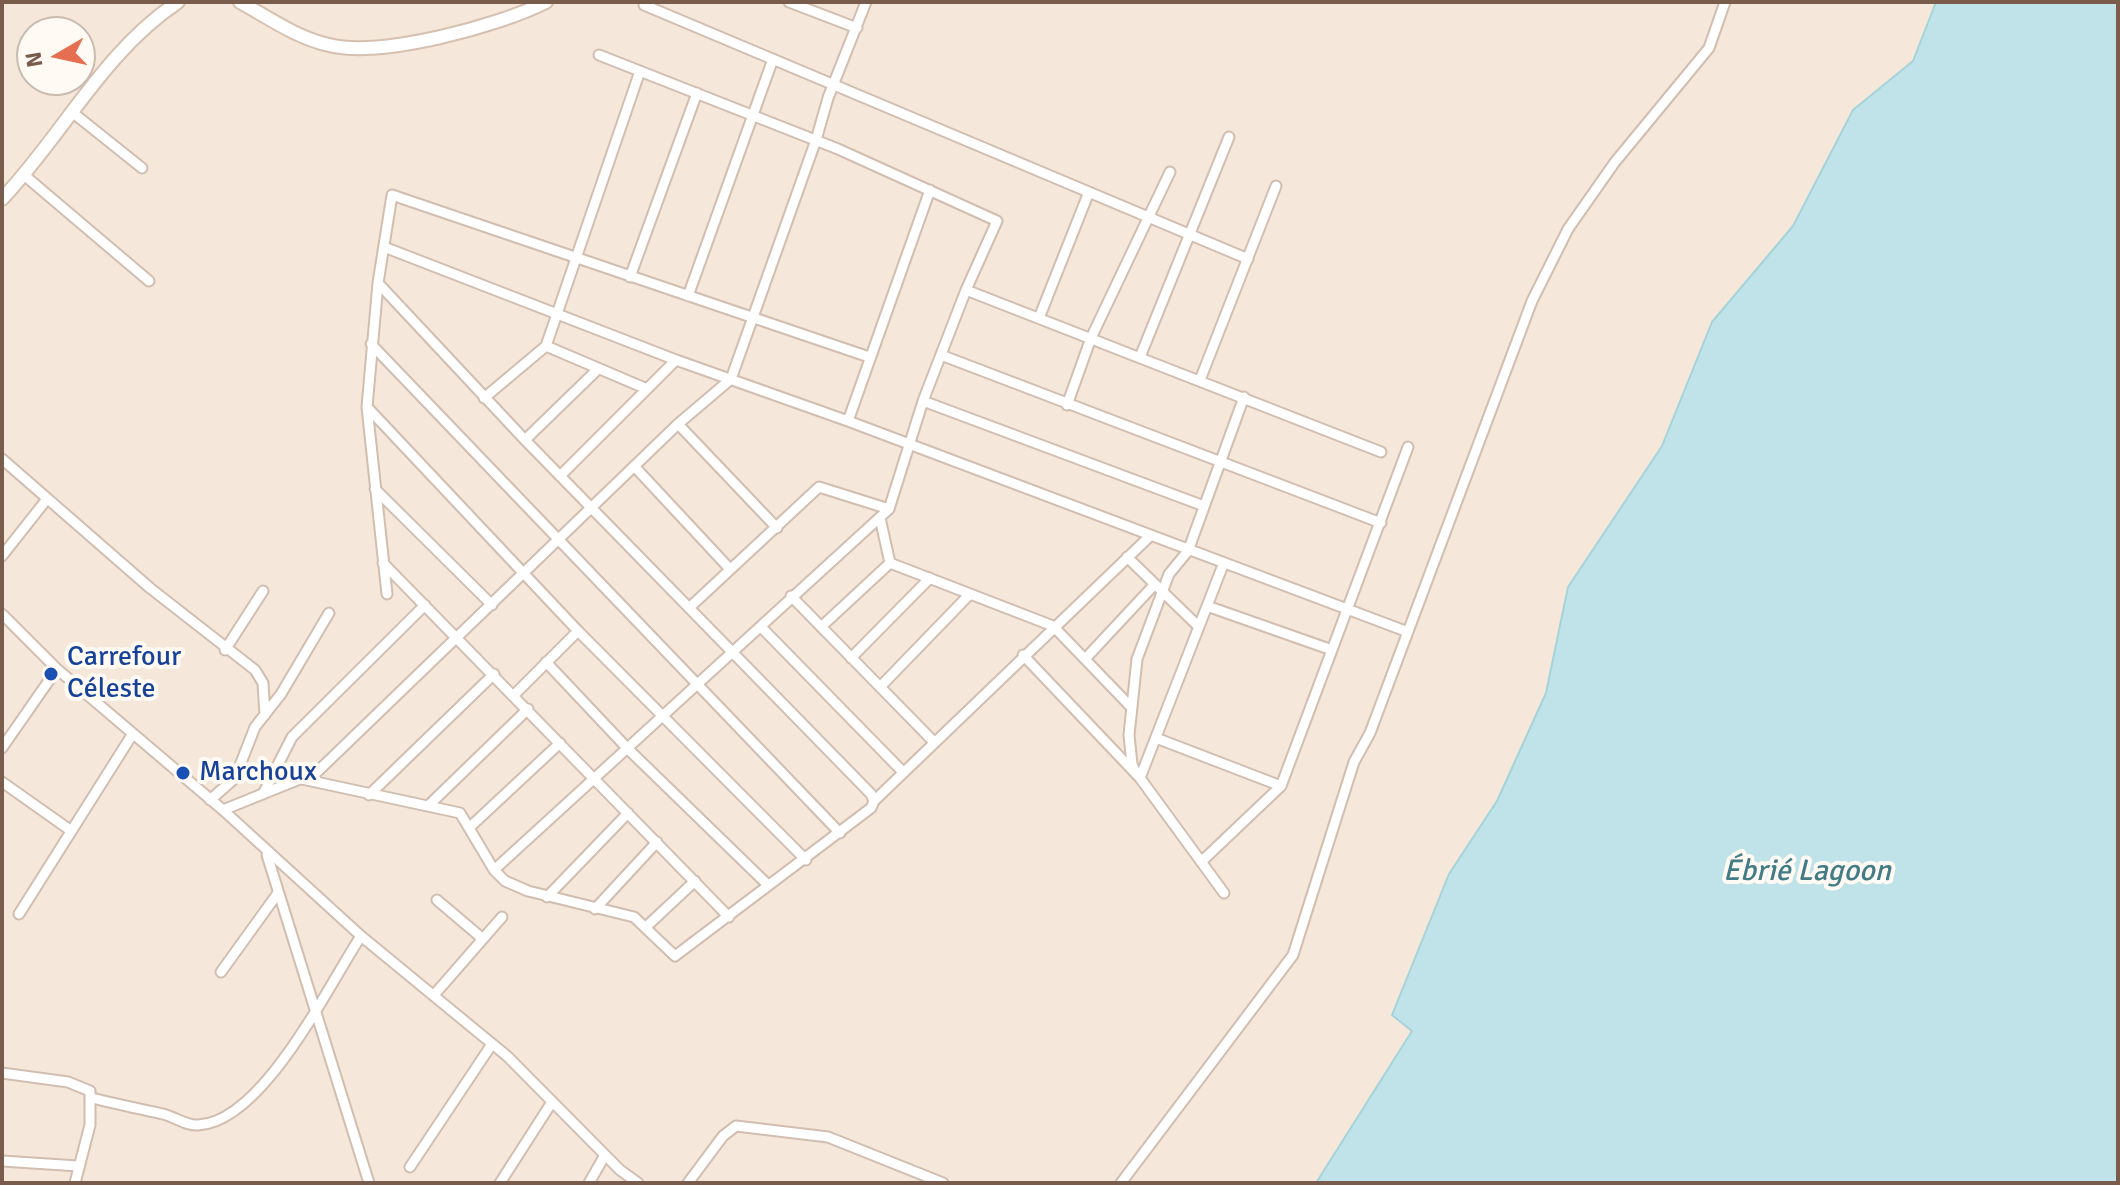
<!DOCTYPE html>
<html>
<head>
<meta charset="utf-8">
<style>
	body { margin:0 }
	#map { position:relative; width:2120px; height:1185px; overflow:hidden; background:#fdf6ec; font-family:Signika,sans-serif }
	canvas { display:block }
	.frame { position:absolute; inset:0; border:4px solid #7a5c4d; pointer-events:none }
	.north { position:absolute; left:16px; top:16px; width:80px; height:80px; box-sizing:border-box; background:#fffaf3; border:2px solid #cabbb1; border-radius:50%; rotate:261deg; font-size:22px; font-weight:700; line-height:32px; text-align:center; color:#7a5c4d }
	.north::after { content:''; display:block; margin:auto; width:28px; height:36px; background:#e76f51; clip-path:polygon(50% 0,100% 100%,50% 72%,0 100%) }
</style>
</head>
<body>
<div id="map">
<canvas width="2120" height="1185"></canvas>
<div class="frame"></div>
<div class="north">N</div>
</div>
<script>
const g = document.querySelector('canvas').getContext('2d');
g.lineJoin = 'round';
function fillPath(path, color) {
  g.fillStyle = color;
  g.fill(path, 'evenodd');
}
function trace(path, color, width, dash) {
  g.strokeStyle = color;
  g.lineWidth = width;
  g.lineCap = dash ? 'butt' : 'round';
  g.setLineDash(dash || []);
  g.stroke(path);
}
function label(font, color, halo, rows, align = 'center') {
  g.font = font + ' Signika,sans-serif';
  g.lineWidth = 8;
  g.setLineDash([]);
  g.textBaseline = 'middle';
  g.strokeStyle = halo;
  g.fillStyle = color;
  for (const [text, x, y, turn = 0] of rows) {
    g.save();
    g.translate(x, y);
    g.rotate((+turn || 0) * Math.PI / 180);
    g.textAlign = isNaN(turn) ? turn : align;
    if (halo) g.strokeText(text, 0, 0);
    g.fillText(text, 0, 0);
    g.restore();
  }
}
const residential = new Path2D(`
	M2,2H1936L1913,61L1853,110L1793,226L1712,322L1662,446L1568,587L1546,693L1497,801L1449,874L1392,1014L1412,1030L1316,1183H2ZM32,32H80V80H32Z`);
const water = new Path2D(`
	M1936,2H2118V1183H1316L1412,1031L1392,1015L1449,874L1497,801L1546,693L1568,587L1662,446L1712,322L1793,226L1853,110L1913,61Z`);
const street = new Path2D(`
	M789,2L857,28
	M644,5L1248,259
	M72,112L142,168
	M24,175L149,281
	M384,247L676,360L848,421L1408,632
	M630,277L697,93
	M378,283L525,440L871,794L874,801
	M966,290L1381,452
	M688,296L773,59
	M1039,318L1089,192
	M371,344L840,833
	M546,346L647,389
	M941,355L1381,523
	M1140,357L1229,137
	M1200,380L1276,186
	M484,398L546,346L640,71
	M923,401L1204,506
	M1067,405L1091,338L1170,172
	M367,407L578,631L806,860
	M848,421L930,190
	M678,424L777,528
	M525,440L597,370
	M2,459L150,588L255,670L263,683L265,715
	M634,466L729,568
	M560,476L676,360
	M375,489L492,605
	M880,518L890,563L1053,626L1131,707
	M2,556L47,499
	M1127,557L1199,627
	M383,563L729,917
	M387,594L367,407L378,283L392,195L869,357
	M791,596L934,742
	M1207,606L1332,650
	M690,607L819,487L889,509
	M2,614L57,669L223,810L361,936L507,1056L620,1170L638,1183
	M761,627L903,772
	M821,627L890,563
	M225,650L263,591
	M1023,655L1140,778L1224,893
	M851,658L930,578
	M1086,658L1155,584
	M546,662L628,749L768,885
	M880,687L970,594
	M515,694L578,631
	M1156,738L1281,786
	M2,748L57,669
	M1137,775L1132,764L1129,735L1137,659L1169,574L1188,551L1244,397
	M1140,778L1223,565
	M302,779L460,813L494,870L505,881L528,891L634,917L675,956L871,808L874,801L1149,537
	M2,782L70,830
	M263,794L292,737L425,605
	M369,795L494,674
	M210,800L235,778L255,727L281,694L329,613
	M428,806L528,709
	M223,810L317,772L678,424L731,379L816,140L828,98L866,2
	M470,827L560,743
	M267,855L369,1183
	M1201,862L1281,786L1408,447
	M494,870L889,509L923,401L966,290L997,221L838,149L599,55
	M547,897L628,813
	M437,900L483,939
	M595,909L657,842
	M19,914L132,735
	M646,927L695,881
	M221,972L278,893
	M434,995L502,917
	M2,1073L68,1082L90,1091V1125L75,1183
	M92,1098C116,1104 140,1109 163,1114C175,1117 186,1126 198,1125C263,1122 328,986 361,936
	M2,1161L78,1166
	M410,1167L492,1044
	M500,1183L552,1102
	M589,1183L605,1155
	M688,1183L723,1136L736,1126L828,1137L943,1183
	M1121,1183L1293,955L1354,762L1370,733L1532,301L1568,229L1615,162L1709,48L1725,2`);
const secondary = new Path2D(`
	M240,2C269,18 297,38 329,45C380,58 499,26 546,2
	M2,199C62,136 104,51 178,2`);
const markers = [
	[51,674,8,"#1a4fb4"],
	[183,773,8,"#1a4fb4"]
];
const transitNames = [
	["Carrefour",67,658],
	["Céleste",67,690],
	["Marchoux",199,773]
];
const waterNames = [
	["Ébrié Lagoon",1807,872]
];
fillPath(residential, '#f5e8da');
fillPath(water, '#bfe3e8');
trace(water, '#a5d3da', 2);
trace(street, '#d1beb0', 13);
trace(secondary, '#d6c0b0', 16);
trace(street, '#fff', 9);
trace(secondary, '#fff', 12);
for (const [x, y, r, color] of markers) {
  const dot = new Path2D();
  dot.arc(x, y, r, 0, 2 * Math.PI);
  g.fillStyle = color;
  g.fill(dot);
  trace(dot, '#fffaf3', 3);
}
label('28px', '#164399', '#fffaf3', transitNames, 'left');
label('italic 30px', '#437c86', '#fffaf3', waterNames);
</script>
</body>
</html>
